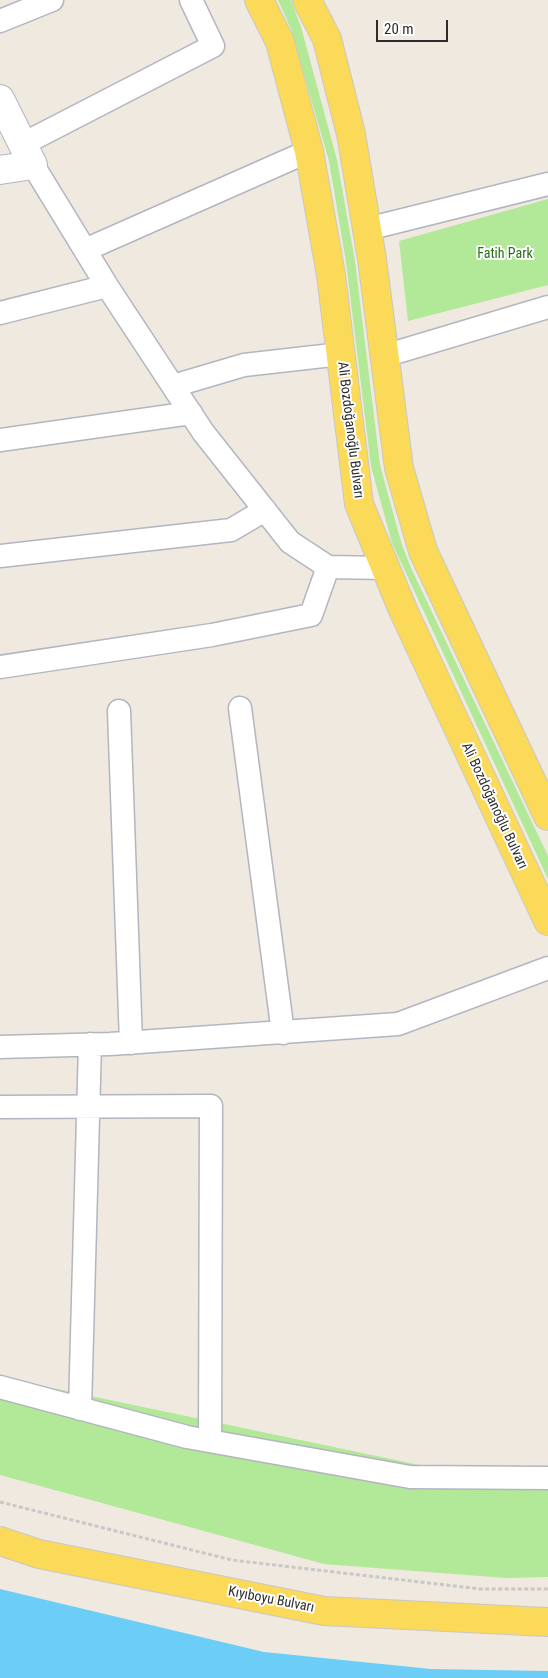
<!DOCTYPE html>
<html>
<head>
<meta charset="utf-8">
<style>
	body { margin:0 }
	#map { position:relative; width:548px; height:1678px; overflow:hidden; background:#efe9df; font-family:"Roboto Condensed",sans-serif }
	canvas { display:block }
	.scale { position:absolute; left:376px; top:20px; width:72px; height:22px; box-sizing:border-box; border:2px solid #2d2d2d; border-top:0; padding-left:6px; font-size:15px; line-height:18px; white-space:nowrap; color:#2d2d2d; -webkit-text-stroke:4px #fff; paint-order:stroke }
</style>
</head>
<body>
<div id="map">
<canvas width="548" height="1678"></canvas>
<div class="scale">20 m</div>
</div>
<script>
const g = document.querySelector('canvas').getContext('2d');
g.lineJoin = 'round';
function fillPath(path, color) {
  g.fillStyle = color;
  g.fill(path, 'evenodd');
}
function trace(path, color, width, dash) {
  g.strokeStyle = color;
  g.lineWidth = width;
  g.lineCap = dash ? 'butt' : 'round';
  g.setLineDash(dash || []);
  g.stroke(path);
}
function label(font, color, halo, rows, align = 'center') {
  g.font = font + ' "Roboto Condensed",sans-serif';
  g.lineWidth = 4;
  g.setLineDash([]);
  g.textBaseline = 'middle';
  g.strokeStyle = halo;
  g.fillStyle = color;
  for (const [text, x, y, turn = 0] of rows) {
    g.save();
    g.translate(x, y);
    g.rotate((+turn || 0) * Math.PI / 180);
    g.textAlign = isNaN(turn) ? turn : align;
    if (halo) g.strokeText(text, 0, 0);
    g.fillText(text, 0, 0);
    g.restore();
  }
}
const green = new Path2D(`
	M278,0H291L301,27L337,160L355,261L380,465L401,542L411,568L548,856V879L392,543L371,466L346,262L329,161L291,29Z
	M548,199V285L408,321L399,241Z
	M0,1377L486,1479L548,1476V1577L506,1578L324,1564L0,1475Z`);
const water = new Path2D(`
	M0,1589L264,1652L431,1669L548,1671V1678H0Z`);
const path = new Path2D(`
	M0,1502L232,1560L481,1589H548`);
const street = new Path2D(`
	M0,21L52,0
	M23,144L213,46L191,0
	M33,165L107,286L203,432L290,542L328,567L386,568
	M367,229L548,184
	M85,250L309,151
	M0,313L107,286
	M384,356L548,307
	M173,386L244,365L341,354
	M0,440L191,413
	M0,556L231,530L265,510
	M0,667L212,635L311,615L328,567
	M240,708L283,1033
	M119,711L131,1043
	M0,1047L110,1044L398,1024L548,968
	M0,1107L211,1106L210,1441
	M0,1387L187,1437L410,1477L548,1478
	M80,1409L90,1044`);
const secondary = new Path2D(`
	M0,99L33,165L0,170`);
const primary = new Path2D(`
	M259,0L280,42L309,151L331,275L359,504L403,610L548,921
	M307,0L327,39L351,134L372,259L399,468L423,551L548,816
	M0,1541L39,1554L324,1611L548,1622`);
const parkNames = [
	["Fatih Park",505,254]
];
const streetNames = [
	["Ali Bozdoğanoğlu Bulvarı",350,430,83],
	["Ali Bozdoğanoğlu Bulvarı",494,806,65],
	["Kıyıboyu Bulvarı",271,1600,11]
];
fillPath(green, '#b1e998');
fillPath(water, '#6ccef7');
trace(street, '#b3b5c1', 25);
trace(secondary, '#b3b5c1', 30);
trace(primary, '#c8c8c8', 30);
trace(path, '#c8c8c8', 3, [4, 2.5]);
trace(street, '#fff', 22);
trace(secondary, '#fff', 28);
trace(primary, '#fbd959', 28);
label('14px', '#267116', '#fff', parkNames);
label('14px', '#2d2d2d', '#fff', streetNames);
</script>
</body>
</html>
